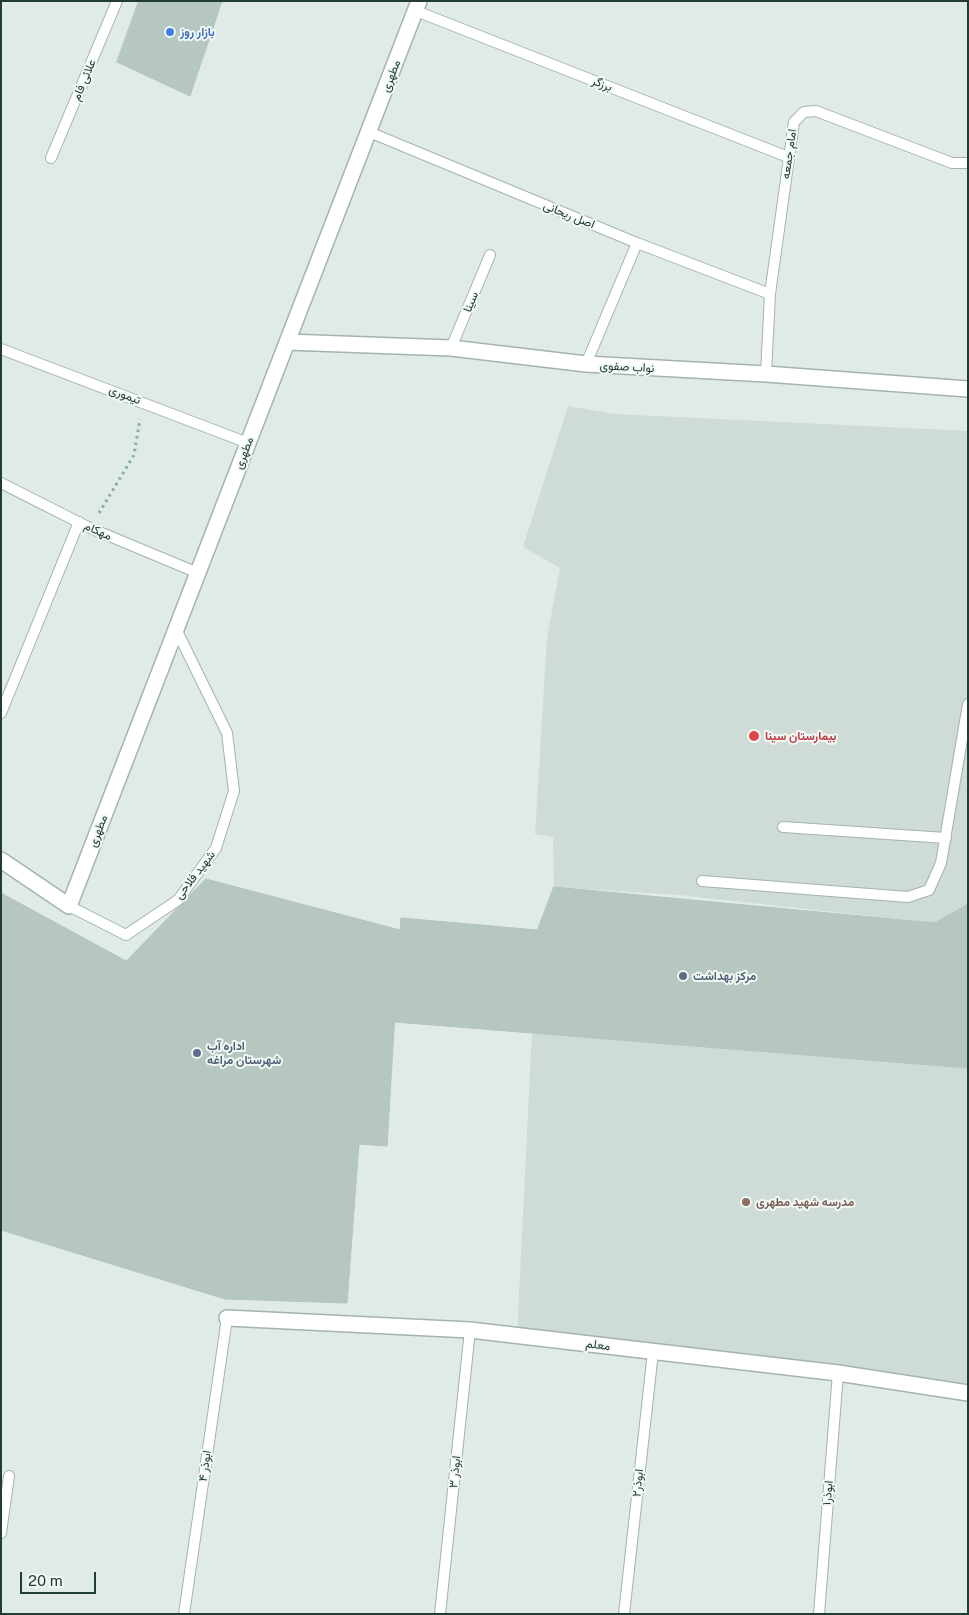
<!DOCTYPE html>
<html>
<head>
<meta charset="utf-8">
<style>
	body { margin:0 }
	#map { position:relative; width:969px; height:1615px; overflow:hidden; background:#e0ebe7; font-family:"Public Sans",sans-serif }
	canvas { display:block }
	.frame { position:absolute; inset:0; border:2px solid #213b35; pointer-events:none }
	.scale { position:absolute; left:20px; top:1572px; width:76px; height:22px; box-sizing:border-box; border:2px solid #213b35; border-top:0; padding-left:6px; font-size:15px; line-height:18px; white-space:nowrap; color:#213b35; -webkit-text-stroke:4px #f1f8f4; paint-order:stroke }
</style>
</head>
<body>
<div id="map">
<canvas width="969" height="1615"></canvas>
<div class="frame"></div>
<div class="scale">20 m</div>
</div>
<script>
const g = document.querySelector('canvas').getContext('2d');
g.lineJoin = 'round';
function fillPath(path, color) {
  g.fillStyle = color;
  g.fill(path, 'evenodd');
}
function trace(path, color, width, dash) {
  g.strokeStyle = color;
  g.lineWidth = width;
  g.lineCap = dash ? 'butt' : 'round';
  g.setLineDash(dash || []);
  g.stroke(path);
}
function label(font, color, halo, rows, align = 'center') {
  g.font = font + ' "Public Sans",Vazirmatn,sans-serif';
  g.lineWidth = 4;
  g.setLineDash([]);
  g.textBaseline = 'middle';
  g.strokeStyle = halo;
  g.fillStyle = color;
  for (const [text, x, y, turn = 0] of rows) {
    g.save();
    g.translate(x, y);
    g.rotate((+turn || 0) * Math.PI / 180);
    g.textAlign = isNaN(turn) ? turn : align;
    if (halo) g.strokeText(text, 0, 0);
    g.fillText(text, 0, 0);
    g.restore();
  }
}
const built = new Path2D(`
	M568,406L615,414L968,431V904L935,923L679,895L554,887L553,837L535,834L547,638L560,568L523,547Z
	M532,1033L968,1068V1393L517,1335Z`);
const building = new Path2D(`
	M139,1H222L190,96L117,62Z
	M206,879L400,930L387,1146L359,1144L347,1303L225,1299L1,1230V893L126,961Z
	M554,887L935,923L968,904V1068L395,1022L401,918L537,930Z`);
const path = new Path2D(`
	M99,513L134,455L140,419`);
const lane = new Path2D(`
	M416,11L788,157
	M369,132L637,243L770,294
	M51,158L117,1
	M451,348L490,255
	M1,349L248,443
	M586,364L637,243
	M766,374L770,294L794,122L804,112L816,111L952,163H968
	M1,483L90,528L198,573
	M1,713L79,522
	M783,827L946,838
	M702,881L908,897L929,890L941,863L968,704
	M69,906L126,935L178,900L216,848L234,791L227,733L176,629
	M1,1533L9,1476
	M184,1614L227,1318
	M440,1614L470,1330
	M624,1614L653,1352
	M819,1614L838,1373`);
const street = new Path2D(`
	M287,342L451,348L586,364L766,374L968,389
	M1,860L69,906L419,1
	M227,1318L470,1330L838,1373L968,1393`);
const markers = [
	[170,32,5,"#3f7fe0"],
	[754,736,6,"#e0444e"],
	[683,976,5,"#5c6f8a"],
	[197,1053,5,"#5c6f8a"],
	[746,1202,5,"#8d6e63"]
];
const shopNames = [
	["بازار روز",180,32]
];
const streetNames = [
	["مطهری",391,76,-69],
	["علائی فام",84,80,-67],
	["برزگر",602,84,21],
	["امام جمعه",789,154,-82],
	["اصل ریحانی",569,215,22],
	["سینا",471,302,-67],
	["نواب صفوی",627,367,3],
	["تیموری",125,395,21],
	["مطهری",244,453,-69],
	["مهکام",98,531,24],
	["مطهری",98,831,-69],
	["شهید فلاحی",195,875,-52],
	["معلم",598,1345,7],
	["ابوذر ۴",205,1466,-82],
	["ابوذر ۳",455,1472,-84],
	["ابوذر۲",638,1483,-84],
	["ابوذر۱",828,1493,-85]
];
const healthNames = [
	["بیمارستان سینا",765,736]
];
const serviceNames = [
	["مرکز بهداشت",693,976],
	["اداره آب",207,1046],
	["شهرستان مراغه",207,1060]
];
const educationNames = [
	["مدرسه شهید مطهری",756,1202]
];
fillPath(built, '#cedbd6');
fillPath(building, '#b6c6c0');
trace(building, '#b3c4be', 1);
trace(lane, '#a3b3ae', 12);
trace(street, '#a3b3ae', 18);
trace(path, '#81aea2', 3, [2.5, 4]);
trace(lane, '#fff', 10);
trace(street, '#fff', 15);
for (const [x, y, r, color] of markers) {
  const dot = new Path2D();
  dot.arc(x, y, r, 0, 2 * Math.PI);
  g.fillStyle = color;
  g.fill(dot);
  trace(dot, '#f1f8f4', 2);
}
label('bold 12px', '#366cbe', '#f1f8f4', shopNames, 'left');
label('12px', '#213b35', '#f1f8f4', streetNames);
label('bold 12px', '#be3a42', '#f1f8f4', healthNames, 'left');
label('bold 12px', '#4e5e75', '#f1f8f4', serviceNames, 'left');
label('bold 12px', '#785e54', '#f1f8f4', educationNames, 'left');
</script>
</body>
</html>
